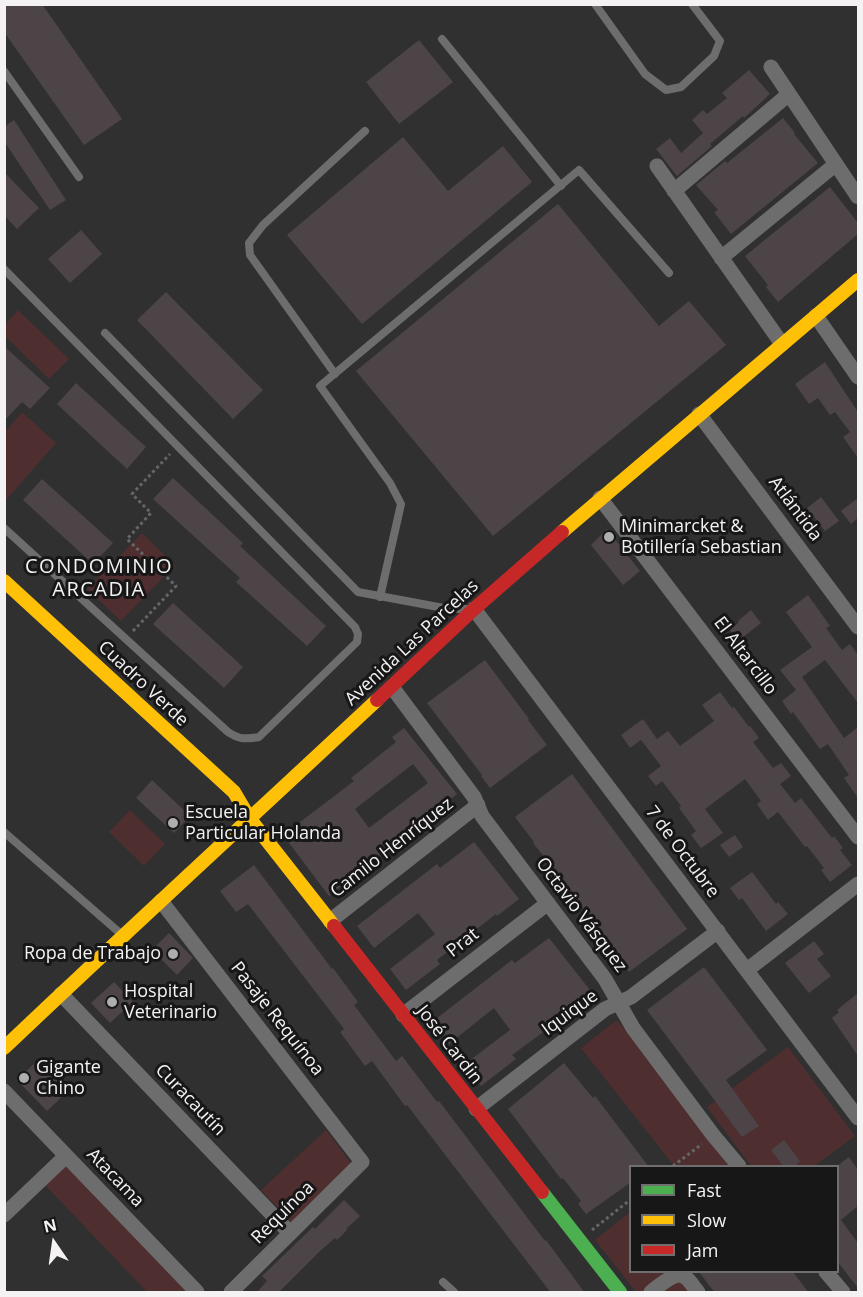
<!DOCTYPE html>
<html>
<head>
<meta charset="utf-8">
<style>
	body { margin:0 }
	#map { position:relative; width:863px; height:1297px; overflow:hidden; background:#303030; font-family:"Open Sans",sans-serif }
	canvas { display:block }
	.frame { position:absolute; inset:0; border:6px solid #f4f2f3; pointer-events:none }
	.legend { position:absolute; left:629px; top:1165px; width:210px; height:108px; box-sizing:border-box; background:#181718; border:2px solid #706f70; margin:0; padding:8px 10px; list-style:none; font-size:18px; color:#f4f2f3 }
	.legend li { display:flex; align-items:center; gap:12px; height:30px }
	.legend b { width:30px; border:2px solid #706f70 }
	.north { position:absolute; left:24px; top:1213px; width:60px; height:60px; -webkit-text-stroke:4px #181718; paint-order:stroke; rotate:347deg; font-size:16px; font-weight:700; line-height:24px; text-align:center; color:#f4f2f3 }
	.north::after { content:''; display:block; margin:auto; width:21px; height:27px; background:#f4f2f3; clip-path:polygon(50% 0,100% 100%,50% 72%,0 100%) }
</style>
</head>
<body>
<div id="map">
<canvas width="863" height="1297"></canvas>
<div class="frame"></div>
<ul class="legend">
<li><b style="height:8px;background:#4caf50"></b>Fast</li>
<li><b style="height:8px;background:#ffc107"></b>Slow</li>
<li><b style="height:8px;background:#c62828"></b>Jam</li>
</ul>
<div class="north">N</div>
</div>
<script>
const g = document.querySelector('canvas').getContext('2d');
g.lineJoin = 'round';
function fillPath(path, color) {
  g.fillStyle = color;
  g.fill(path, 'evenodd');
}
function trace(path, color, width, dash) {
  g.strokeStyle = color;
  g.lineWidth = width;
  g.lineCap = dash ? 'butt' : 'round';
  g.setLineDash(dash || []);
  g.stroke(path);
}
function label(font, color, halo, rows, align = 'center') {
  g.font = font + ' "Open Sans",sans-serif';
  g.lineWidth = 6;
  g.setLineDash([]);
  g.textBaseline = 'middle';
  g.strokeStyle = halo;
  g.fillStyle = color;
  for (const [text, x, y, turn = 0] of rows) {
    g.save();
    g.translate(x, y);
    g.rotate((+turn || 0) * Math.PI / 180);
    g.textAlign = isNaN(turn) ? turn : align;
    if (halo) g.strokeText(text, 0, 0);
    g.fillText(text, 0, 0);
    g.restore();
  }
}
const green = new Path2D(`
	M18,310L69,359L49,379L5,336V325Z
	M22,412L56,443L5,501V432Z
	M142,533L175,565L121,621L87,589Z
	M130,810L165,844L144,866L109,832Z
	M617,1020L731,1166H674L581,1048Z
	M788,1047L855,1136L814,1166H751L707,1107Z
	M326,1130L351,1163L292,1223L261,1190Z
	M66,1163L189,1292H147L44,1184Z
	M630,1212V1272H691L684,1277L695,1292H636L595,1240Z`);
const building = new Path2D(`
	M4,4H42L122,119L84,145L4,32Z
	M419,40L453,82L399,124L366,82Z
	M749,70L770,94L744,118L743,116L710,144L712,146L677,176L656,149L670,138L681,153L703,133L692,120L703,110L707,114L727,98L722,93Z
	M783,118L795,133L794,134L818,163L731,234L714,212L718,210L696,185L725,161L727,163Z
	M14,120L66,200L50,210L4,141V127Z
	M403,137L448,191L503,146L532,182L362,324L287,235Z
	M4,172L39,208L17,229L4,215Z
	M830,187L858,223V234L778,302L766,287L768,285L745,256Z
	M558,204L659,326L689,301L726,345L493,536L356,371Z
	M81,230L102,254L70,283L48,259Z
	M166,292L263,390L233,419L137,320Z
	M4,346L50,388L30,409L22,402L4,421Z
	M825,362L858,412V458L843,437L850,432L835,412L830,415L818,398L809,404L795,384Z
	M76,383L146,447L127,469L57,404Z
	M173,478L243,543L240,546L326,626L307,646L236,582L240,578L153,499Z
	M42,479L113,543L93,564L23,500Z
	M821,497L839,521L825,531L807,508Z
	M858,498V518L851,524L841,511Z
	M607,529L640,571L623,585L591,545Z
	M808,595L830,626L826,628L842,650L850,644L858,655V703L825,660L802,677L844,738L858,727V798L844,778L849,775L828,744L820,749L793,712L791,714L782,701L796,690L780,670L812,647L786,612Z
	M173,603L243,667L224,688L153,624Z
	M751,610L761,623L738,641L730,630L739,622L738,621Z
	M485,660L529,719L528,720L547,745L490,788L481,776L482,775L427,703Z
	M720,692L732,708L734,707L749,727L750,726L759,738L753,742L773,768L781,763L791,776L780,784L795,803L801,798L832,838L834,836L843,848L840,850L852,865L830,882L821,870L824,868L807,846L805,847L778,812L768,820L757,804L761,801L745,779L705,809L723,833L701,848L691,835L696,831L679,808L681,806L662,781L656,786L648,776L661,766L641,740L630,748L621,735L643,719L657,739L668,731L680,746L714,721L702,705Z
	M404,728L457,794L329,896L283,835L354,781L351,778L396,742L392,737ZM413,764L428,783L369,828L355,809Z
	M572,774L687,929L629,972L604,935L569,890L570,889L533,843L534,842L515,817Z
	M152,780L190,816L174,833L136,798Z
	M735,835L743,847L729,857L720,845Z
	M474,842L519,899L497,916L496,914L437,960L440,964L406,990L390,969L435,934L418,913L374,948L357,926L437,864L440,868Z
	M254,865L332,969L333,968L358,1002L354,1005L396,1061L402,1056L437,1102L439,1101L545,1241L546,1240L585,1293H551L407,1105L405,1106L372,1061L365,1066L340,1032L344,1029L248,904L236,912L220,891Z
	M752,872L776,904L778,902L788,914L766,931L742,898L739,900L730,888Z
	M169,933L193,958L177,975L152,950Z
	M549,938L594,995L512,1055L516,1059L481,1086L465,1064L510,1030L494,1008L449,1044L432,1022L512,960L515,963Z
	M814,941L824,954L817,959L831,976L809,993L785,963Z
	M704,967L767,1050L726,1080L759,1126L742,1137L647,1010Z
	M114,982L133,1002L110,1023L91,1003Z
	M858,993V1056L832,1018L839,1012L837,1010Z
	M41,1057L71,1088L47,1111L17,1080Z
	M564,1063L593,1098L595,1096L649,1167H630V1183L586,1214L578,1204L581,1201L563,1178L561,1179L508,1109Z
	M784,1140L800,1161L794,1167H784L771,1150Z
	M849,1157L858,1170V1206L841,1220L858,1243V1288L837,1261V1166Z
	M344,1200L360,1216L346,1229L347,1230L337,1240L335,1238L319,1252L278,1293H256L267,1281L262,1276L313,1227L315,1229Z
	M699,1272H793L809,1293H715Z`);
const path = new Path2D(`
	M133,631L176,586L127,539L151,513L132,494L170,454
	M673,1166L702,1144
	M592,1230L630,1200`);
const lane = new Path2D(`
	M595,4L645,74L666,90L681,87L714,56L720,41L692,4
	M442,39L561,186
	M4,71L79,177
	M4,269L355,627L358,634L357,642L259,737C245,739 240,740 228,732L4,528
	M105,333L358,592L449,609H466
	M335,374L250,255L249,243L263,225L365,131
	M380,597L401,504L390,483L320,386L579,170L669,273
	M4,832L121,934
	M443,1282L454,1292`);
const street = new Path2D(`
	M771,67L858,197
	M657,166L782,344
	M674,191L789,94
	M721,258L836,164
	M816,316L858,377
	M699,414L858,627
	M600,498L858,837
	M474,609L858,1118
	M392,687L474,797L482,816L605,979L633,1028L713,1135L739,1166
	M161,901L362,1162L231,1292
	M330,921L478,805
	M747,970L858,884
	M61,994L290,1233
	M403,1015L548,903
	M4,1091L197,1292
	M476,1109L605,1009L631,997L718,931
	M4,1215L66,1156
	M826,1272L843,1292
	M651,1292C658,1287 676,1270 685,1277C690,1280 694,1288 698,1292`);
const fast = new Path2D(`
	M542,1192L620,1292`);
const slow = new Path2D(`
	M562,532L858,280
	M4,581L234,792L250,819L334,926
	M4,1048C127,931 253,816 377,700`);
const jam = new Path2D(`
	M377,700L474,609L562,532
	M334,926L542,1192`);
const markers = [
	[609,537,6,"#afaeaf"],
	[173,823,6,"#afaeaf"],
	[173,954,6,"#afaeaf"],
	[112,1002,6,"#afaeaf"],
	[24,1078,6,"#afaeaf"]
];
const streetNames = [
	["Atlántida",795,509,53],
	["Avenida Las Parcelas",412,643,-43],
	["El Altarcillo",745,656,53],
	["Cuadro Verde",143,684,43],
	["Camilo Henríquez",392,848,-38],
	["7 de Octubre",682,852,53],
	["Octavio Vásquez",581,915,53],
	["Prat",463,943,-38],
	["Iquique",570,1013,-36],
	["Pasaje Requínoa",277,1019,52],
	["José Cardin",449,1045,52],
	["Curacautín",190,1100,46],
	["Atacama",115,1178,46],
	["Requínoa",283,1213,-45]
];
const poiNames = [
	["Minimarcket &",621,527],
	["Botillería Sebastian",621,548],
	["Escuela",185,813],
	["Particular Holanda",185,834],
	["Ropa de Trabajo",161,954,"right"],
	["Hospital",124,992],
	["Veterinario",124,1013],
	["Gigante",36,1068],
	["Chino",36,1089]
];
const neighbourhoodNames = [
	["CONDOMINIO",99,567],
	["ARCADIA",99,590]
];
fillPath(green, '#4f2e2f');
fillPath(building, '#4d4447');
trace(path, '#666', 3, [3, 3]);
trace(lane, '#6e6d6e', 8);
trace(street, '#6e6d6e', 15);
trace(fast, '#4caf50', 14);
trace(slow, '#ffc107', 14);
trace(jam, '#c62828', 14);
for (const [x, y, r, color] of markers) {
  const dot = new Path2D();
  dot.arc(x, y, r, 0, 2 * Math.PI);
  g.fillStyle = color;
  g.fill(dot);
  trace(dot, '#181718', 2);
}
label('18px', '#f4f2f3', '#181718', streetNames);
label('18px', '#f4f2f3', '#181718', poiNames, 'left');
g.letterSpacing = '1.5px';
label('20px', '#f4f2f3', '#181718', neighbourhoodNames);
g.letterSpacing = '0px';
</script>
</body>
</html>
